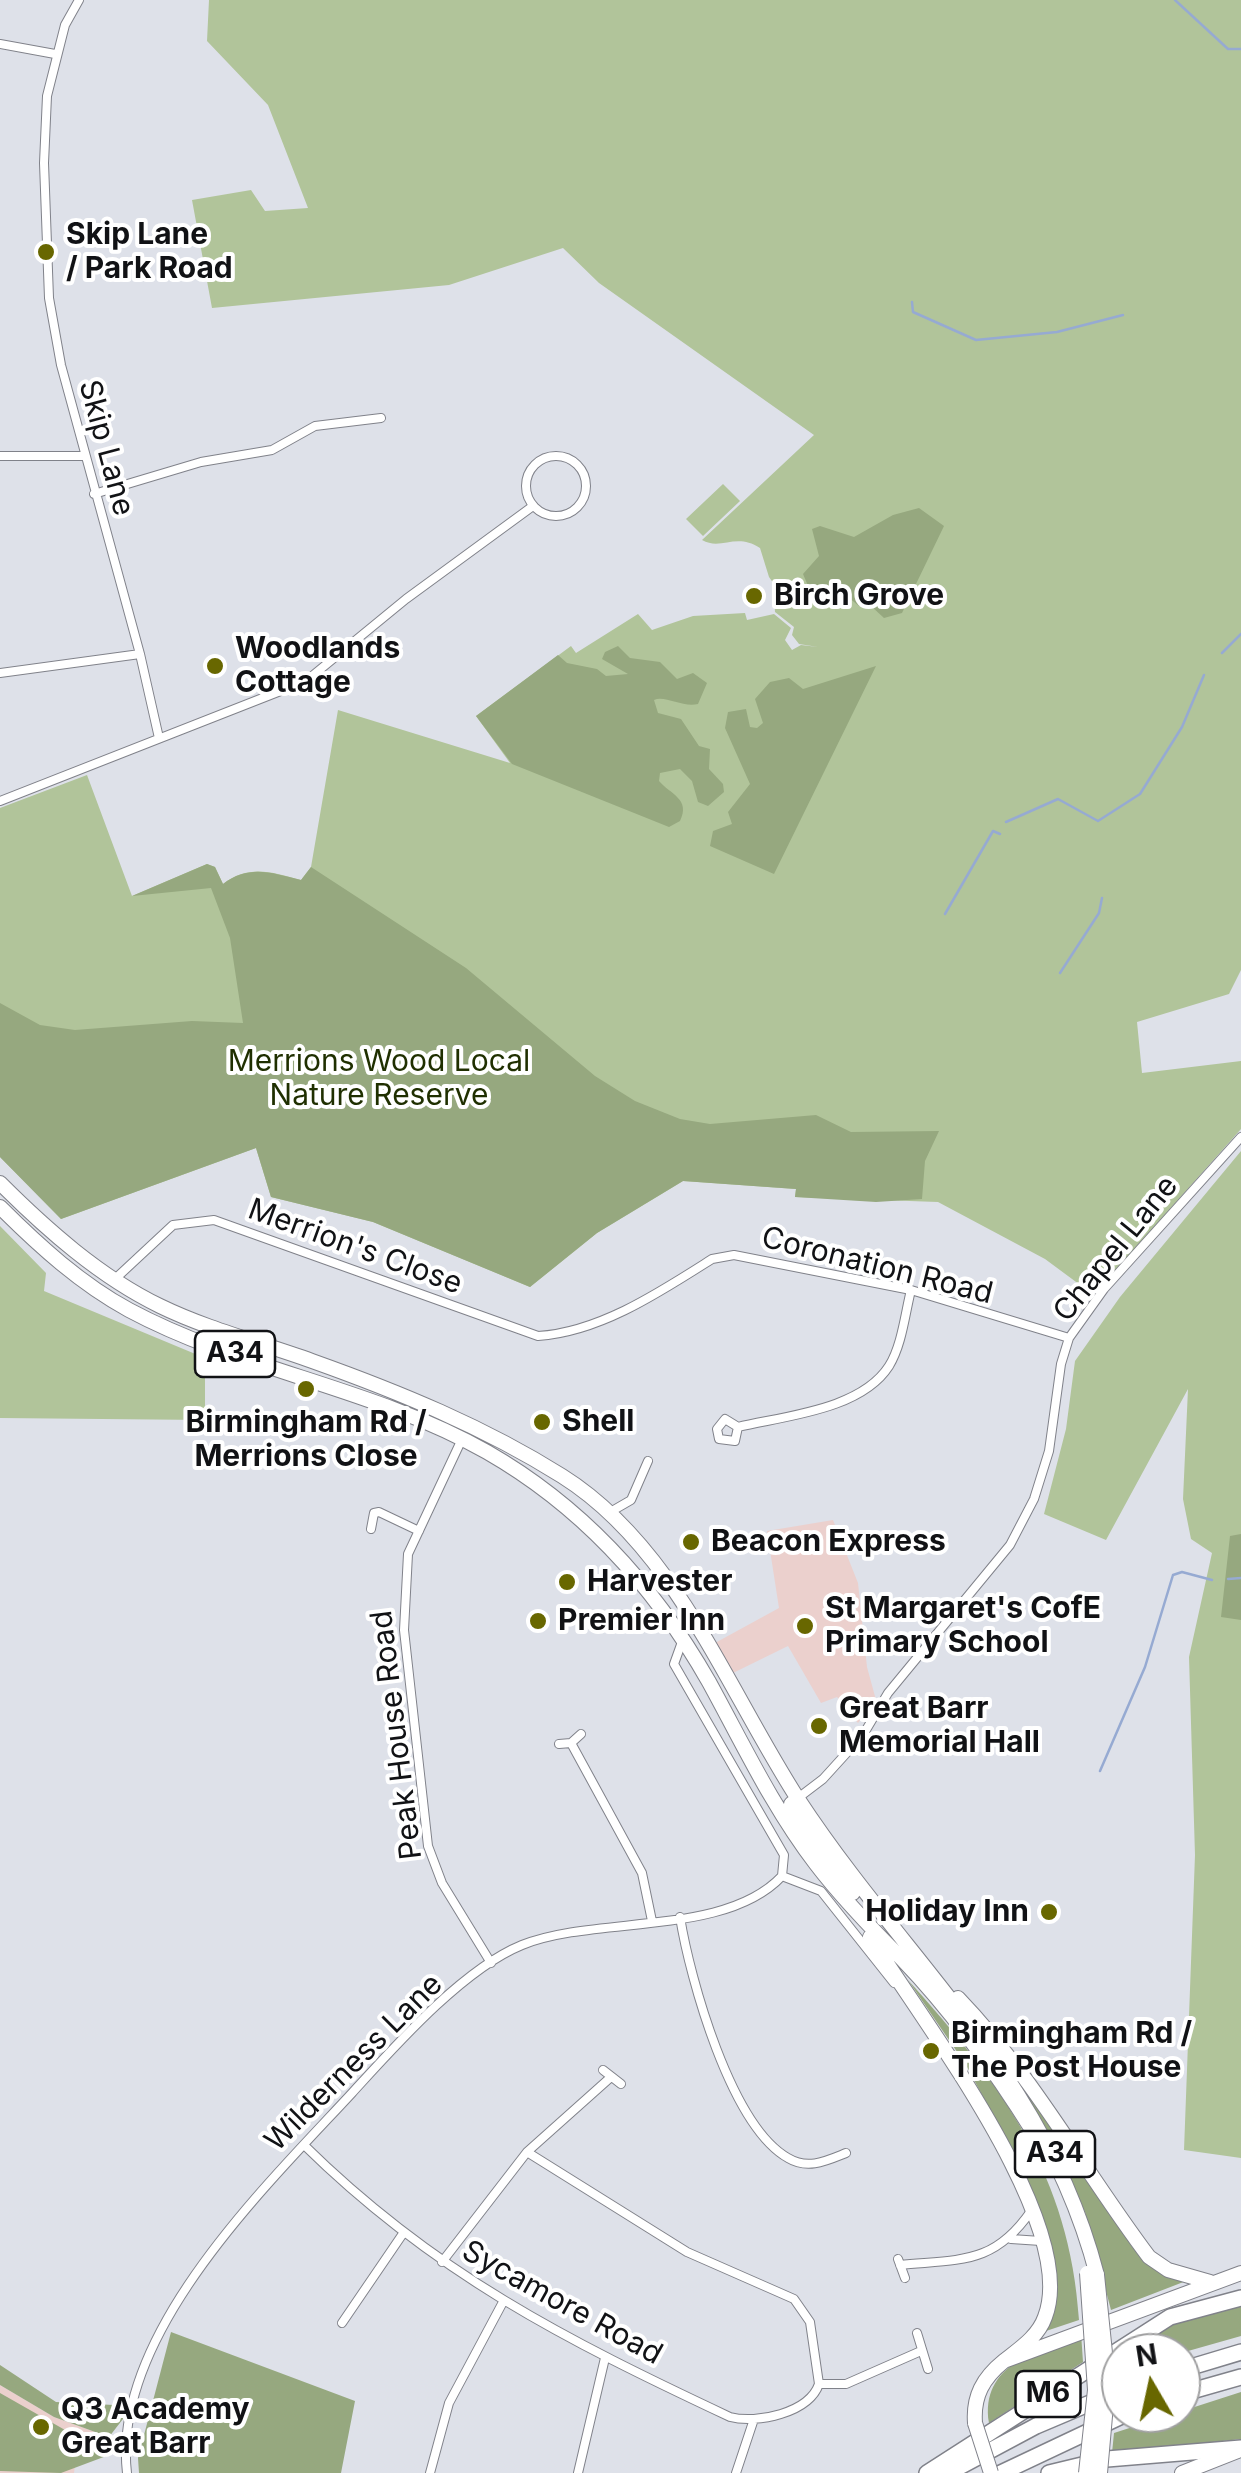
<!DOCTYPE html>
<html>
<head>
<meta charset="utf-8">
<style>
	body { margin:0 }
	#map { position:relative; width:1241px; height:2473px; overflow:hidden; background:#dee1e9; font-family:Inter,sans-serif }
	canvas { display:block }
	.north { position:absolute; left:1101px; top:2333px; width:100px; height:100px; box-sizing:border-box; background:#fff; border:2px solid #a0a0a1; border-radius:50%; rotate:351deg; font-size:28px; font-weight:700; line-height:40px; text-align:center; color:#111215 }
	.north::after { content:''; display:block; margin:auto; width:35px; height:45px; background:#686700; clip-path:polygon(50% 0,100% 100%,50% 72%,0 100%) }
</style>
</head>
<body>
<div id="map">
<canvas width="1241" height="2473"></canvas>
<div class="north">N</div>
</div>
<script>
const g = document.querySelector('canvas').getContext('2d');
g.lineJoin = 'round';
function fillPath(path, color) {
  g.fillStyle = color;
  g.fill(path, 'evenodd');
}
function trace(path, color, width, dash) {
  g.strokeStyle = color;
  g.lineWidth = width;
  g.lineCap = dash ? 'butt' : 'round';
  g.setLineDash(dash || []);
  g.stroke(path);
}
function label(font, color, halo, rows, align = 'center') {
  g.font = font + ' Inter,sans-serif';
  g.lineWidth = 8;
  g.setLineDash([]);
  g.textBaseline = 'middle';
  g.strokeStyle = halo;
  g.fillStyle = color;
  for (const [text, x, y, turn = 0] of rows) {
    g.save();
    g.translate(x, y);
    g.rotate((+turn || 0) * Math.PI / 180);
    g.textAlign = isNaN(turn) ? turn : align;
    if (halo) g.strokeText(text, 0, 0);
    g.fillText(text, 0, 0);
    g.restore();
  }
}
const education = new Path2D(`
	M833,1520L858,1583L867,1667L876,1700L858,1723L837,1697L821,1703L788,1646L733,1673L715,1643L779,1608L767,1531Z
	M0,2385L54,2417L109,2437L75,2466L74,2473H0Z`);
const green = new Path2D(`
	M209,0H1241V970L1229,994L1137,1022L1142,1073L1241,1061V1129L1098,1290L1091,1293L1045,1259L938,1202L795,1197L796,1189L683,1181L597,1233L530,1287L373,1222L271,1197L256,1148L61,1219L0,1157V808L87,775L132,896L207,864L215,867L223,884C249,864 272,872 301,880L311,867L338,710L510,763L476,716L571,646L576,653L638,614L652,630L693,616L745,613L747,620L774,614L791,628L785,640L792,650L801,645L818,647L799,644L792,635L794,627L775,612L774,596L779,591L769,577L760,548C736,532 721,551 702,540L814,435L599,283L563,248L449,285L212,308L192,200L251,190L265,211L308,208L268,105L207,41Z
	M723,484L740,501L703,536L686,519Z
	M1241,1151V2158L1184,2150L1195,1855L1189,1657L1212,1553L1191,1539L1183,1499L1188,1389L1106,1540L1044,1514L1066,1429L1075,1361L1120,1297Z
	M0,1226L46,1273L44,1291L205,1358V1420L0,1418Z`);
const forest = new Path2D(`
	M919,508L944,526L902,613L884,618L871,606H859L848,597L826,604L814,600L803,574L819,556L812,529L820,526L854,537L893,515Z
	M618,646L630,658L660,662L677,679L693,673L707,683L698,704C683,708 665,695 654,700L658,713L681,719L699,746L710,749L709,769L723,784L724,792L708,806L698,802L692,781L680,769L660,773L659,781C670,794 691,799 680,821L669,827L512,764L476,716L558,655L567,663L597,669L606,676L628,674L602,659L605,652Z
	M876,666L774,874L710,846L713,831L732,824L728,812L750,784L725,728L728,712L746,709L750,727L757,728L763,723L755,699L770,682L789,678L803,689Z
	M207,864L215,867L223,884C249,864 272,873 301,880L311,867L466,968L595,1076L635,1101L680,1119L710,1124L816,1115L851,1132L939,1131L925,1161L922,1199L876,1202L795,1197L796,1189L683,1181L597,1233L530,1287L373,1222L271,1197L256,1148L61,1219L0,1157V1003L40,1025L75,1030L192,1021L243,1023L230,938L211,888L132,896Z
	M1241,1534V1620L1221,1617L1230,1536Z
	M908,1980C1002,2085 1070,2176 1079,2320L1040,2333L1052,2309L1056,2282L998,2125L966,2065Z
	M1016,2074L1133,2248L1186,2281L1111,2310L1085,2212Z
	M1241,2301V2336L1181,2353H1121V2373L1116,2375L1115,2355L1178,2322Z
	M171,2332L355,2401L341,2473H139L138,2458Z
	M1081,2333L1083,2362L989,2423C980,2364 1037,2352 1081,2333Z
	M0,2365L56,2402L133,2406L109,2437L54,2417L0,2385Z
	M1241,2392V2439L1112,2453L1114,2433Z
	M0,2393L109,2455L61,2473L0,2471Z`);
const stream = new Path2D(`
	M1175,0L1228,49H1241
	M912,302L913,312L976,340L1057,332L1123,315
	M1222,653L1241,634
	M1006,822L1058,799L1098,821L1140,794L1182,727L1204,675
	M945,914L993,831L1000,834
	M1060,973L1099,913L1102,898
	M1228,1579L1241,1578
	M1100,1771L1145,1667L1173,1575L1182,1572L1212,1580`);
const minor = new Path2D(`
	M79,0L65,25L47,96L44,163L49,298L61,365L140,654L159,738
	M0,44L55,54
	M0,456H84
	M526 486a30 30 0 1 1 60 0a30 30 0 1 1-60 0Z
	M94,494L201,462L272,450L315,426L381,418
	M0,673L140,654
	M0,801L306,681L406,599L533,506
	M115,1279L173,1225L214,1220L538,1336C600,1332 660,1292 712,1259L734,1255L911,1290L1069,1338
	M738,1427L735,1441L719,1439L717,1429L725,1419L738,1427C784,1416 861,1410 889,1366C902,1345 905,1314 911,1290
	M462,1439L408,1554L404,1630L428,1846L442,1883L491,1963
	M612,1511L631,1500L648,1461
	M371,1529L374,1513L379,1512L419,1531
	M683,1639L674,1664L784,1855L782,1876
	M571,1743L642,1873L652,1921
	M559,1744L571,1743L581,1734
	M798,1798L823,1779L863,1735L888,1693L1010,1545L1034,1499L1049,1451L1061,1364L1069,1338L1104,1289L1241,1137
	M782,1876L821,1891L894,1983
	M680,1917C690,1979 731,2126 788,2158C808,2170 826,2161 846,2153
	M603,2070L621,2084
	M304,2145C435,2274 566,2340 730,2417C757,2424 809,2413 819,2384
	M527,2152L687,2252L794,2299L810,2322L819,2384
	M1011,2239L1041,2241
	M898,2259L905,2278
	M442,2262L527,2152L611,2077
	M900,2265C960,2259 994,2265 1031,2211
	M342,2323L402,2235
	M917,2333L928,2369
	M819,2384H846L921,2351
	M127,2473C111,2335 266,2186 352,2093C395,2046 463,1969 522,1945C597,1915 725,1937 782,1876
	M430,2473L449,2403L503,2302
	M578,2473L605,2358
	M736,2473L753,2422`);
const trunk = new Path2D(`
	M0,1183C46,1229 100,1277 160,1306C207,1329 262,1343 312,1361C399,1392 484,1427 562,1476C675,1547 727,1689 798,1799C907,1965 1045,2074 1097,2275
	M0,1207C39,1246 81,1284 129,1310C243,1371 375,1388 487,1452C583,1507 655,1587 709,1682C743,1744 773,1808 816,1864C842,1898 872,1929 902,1959C952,2011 996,2072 1034,2133
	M798,1798L791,1804L792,1815L853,1893
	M870,1937C919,2017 1081,2224 1045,2317C1038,2337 1019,2349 1004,2361
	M958,1998C1034,2077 1084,2171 1149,2257L1168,2270L1210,2282
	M975,2423C973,2396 983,2378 1004,2361L1241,2273
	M1182,2473L1240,2450`);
const motorway = new Path2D(`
	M1181,2370L1241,2352
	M1181,2394L1241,2377
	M927,2473L1170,2317L1241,2298
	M948,2473L1036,2426L1121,2390
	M1001,2473L1128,2413
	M1049,2473L1107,2459L1241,2448`);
const trunkBridge = new Path2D(`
	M1097,2275L1108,2382L1100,2473
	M975,2423L991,2473
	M1086,2473L1095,2390L1087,2273`);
const markers = [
	[46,252,10,"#686700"],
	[754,596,10,"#686700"],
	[215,666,10,"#686700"],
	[306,1389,10,"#686700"],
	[542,1422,10,"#686700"],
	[691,1542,10,"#686700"],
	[567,1582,10,"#686700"],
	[538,1621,10,"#686700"],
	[805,1626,10,"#686700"],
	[819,1726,10,"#686700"],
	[1049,1912,10,"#686700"],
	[931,2051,10,"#686700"],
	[41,2427,10,"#686700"]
];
const shields = [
	[235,1354,80],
	[1055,2154,80],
	[1048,2394,65]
];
const shieldNames = [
	["A34",235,1354],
	["A34",1055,2154],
	["M6",1048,2394]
];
const poiNames = [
	["Skip Lane",66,235],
	["/ Park Road",66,269],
	["Birch Grove",774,596],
	["Woodlands",235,649],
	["Cottage",235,683],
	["Shell",562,1422],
	["Birmingham Rd /",306,1423,"center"],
	["Merrions Close",306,1457,"center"],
	["Beacon Express",711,1542],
	["Harvester",587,1582],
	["St Margaret's CofE",825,1609],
	["Primary School",825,1643],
	["Premier Inn",558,1621],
	["Great Barr",839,1709],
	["Memorial Hall",839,1743],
	["Holiday Inn",1029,1912,"right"],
	["Birmingham Rd /",951,2034],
	["The Post House",951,2068],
	["Q3 Academy",61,2410],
	["Great Barr",61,2444]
];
const streetNames = [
	["Skip Lane",106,448,75],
	["Merrion's Close",355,1247,20],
	["Chapel Lane",1116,1249,-51],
	["Coronation Road",877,1266,14],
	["Peak House Road",397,1735,-97],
	["Wilderness Lane",354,2063,-45],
	["Sycamore Road",562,2303,29]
];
const parkNames = [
	["Merrions Wood Local",379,1062],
	["Nature Reserve",379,1096]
];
fillPath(education, '#ebd0cd');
fillPath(green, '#b1c49a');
fillPath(forest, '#96a87f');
trace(stream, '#96aad2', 2.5);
trace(minor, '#80828a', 10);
trace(trunk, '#80828a', 16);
trace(motorway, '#80828a', 18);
trace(minor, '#fff', 8);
trace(trunk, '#fff', 14);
trace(motorway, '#fff', 15);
trace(trunkBridge, '#80828a', 16, []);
trace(trunkBridge, '#fff', 14);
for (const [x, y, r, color] of markers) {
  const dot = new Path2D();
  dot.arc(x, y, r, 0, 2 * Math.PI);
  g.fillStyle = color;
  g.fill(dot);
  trace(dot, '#fff', 4);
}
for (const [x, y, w] of shields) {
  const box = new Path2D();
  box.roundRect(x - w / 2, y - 23, w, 46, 8);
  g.fillStyle = '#fff';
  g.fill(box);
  trace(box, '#111215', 2.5);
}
label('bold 28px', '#111215', null, shieldNames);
label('bold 30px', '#111215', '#fff', poiNames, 'left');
label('30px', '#111215', '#fff', streetNames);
label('30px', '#1f2f00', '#fff', parkNames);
</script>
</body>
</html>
